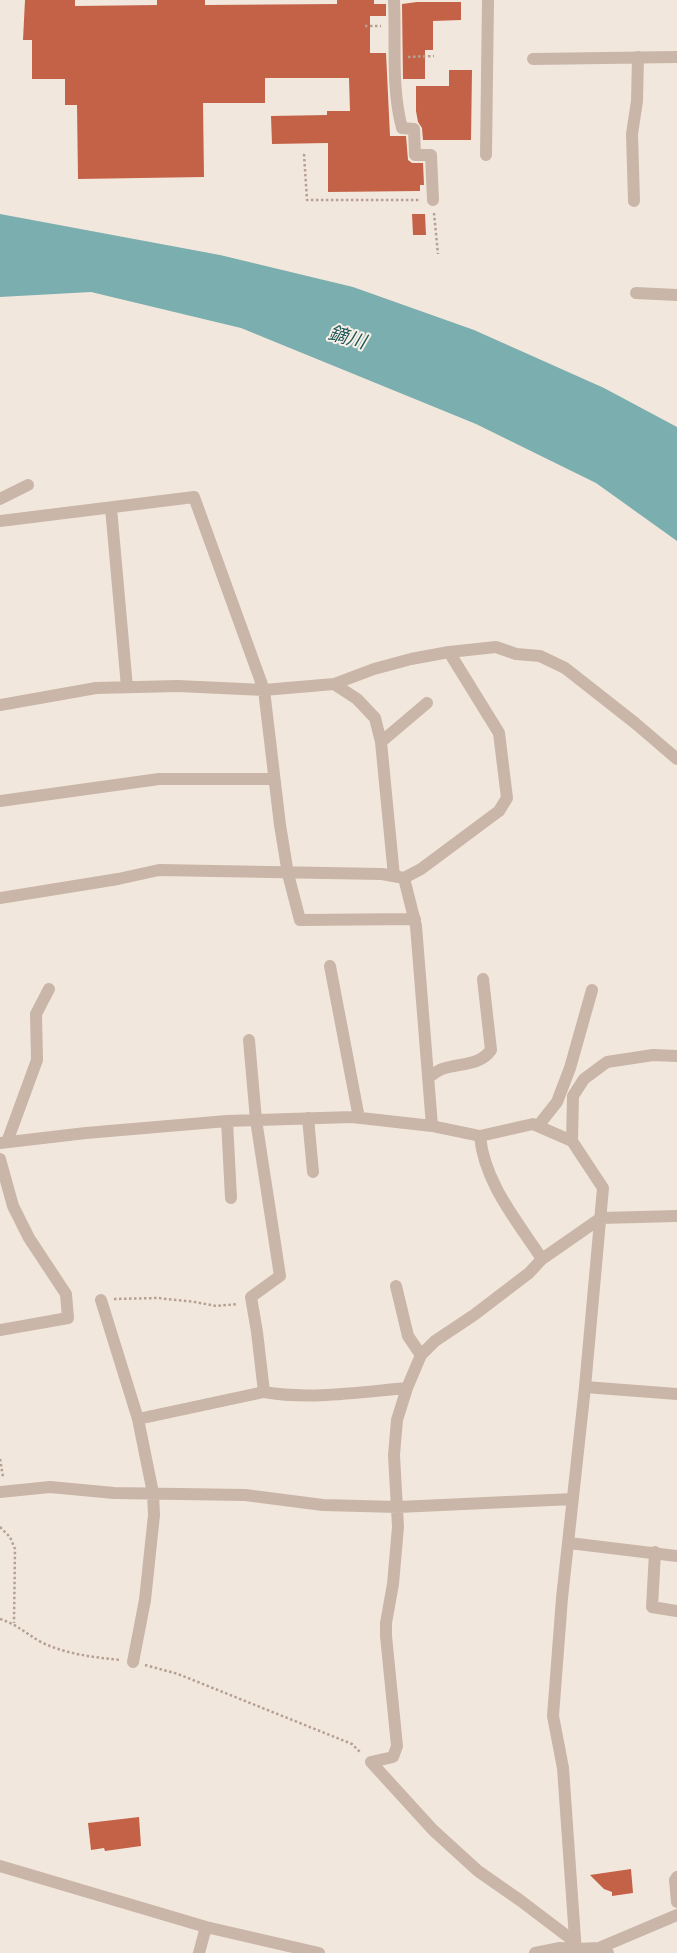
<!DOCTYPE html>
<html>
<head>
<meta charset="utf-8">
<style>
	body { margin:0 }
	canvas { display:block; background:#f2e7dc }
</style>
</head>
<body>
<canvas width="677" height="1953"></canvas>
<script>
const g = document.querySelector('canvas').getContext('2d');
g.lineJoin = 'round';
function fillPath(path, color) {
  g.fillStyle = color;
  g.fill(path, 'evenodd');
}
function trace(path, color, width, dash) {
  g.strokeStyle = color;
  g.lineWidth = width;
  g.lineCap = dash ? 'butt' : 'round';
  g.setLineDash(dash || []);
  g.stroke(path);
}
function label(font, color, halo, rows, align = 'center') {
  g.font = font + ' Raleway,"Noto Sans JP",sans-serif';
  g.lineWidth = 4;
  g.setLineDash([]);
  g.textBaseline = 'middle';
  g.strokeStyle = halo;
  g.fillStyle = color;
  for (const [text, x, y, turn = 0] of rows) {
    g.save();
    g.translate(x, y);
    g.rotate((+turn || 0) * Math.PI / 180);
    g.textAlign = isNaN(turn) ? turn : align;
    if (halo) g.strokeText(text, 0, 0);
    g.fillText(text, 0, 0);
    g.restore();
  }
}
const water = new Path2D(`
	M0,214L220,255L353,287L474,330L604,388L677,427V541L596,483L476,424L241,328L91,292L0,297Z`);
const building = new Path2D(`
	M25,0H75V6L157,5V0H205V5L337,4V0H374V4H386V16H370V53H386L390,136H406L408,160L412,163H423L424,185H420V191L328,192V143L272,144L271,116L327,115V111H350L349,78H265V103H203L204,177L78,179L77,105H65V79H32V40H23Z
	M417,2H461V20L433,21V50H425V79H403L402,4Z
	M449,70H472L471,140H423L422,128L418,122L416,111V86H449Z
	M412,214H425L426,235H413Z
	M139,1817L141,1846L105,1851L104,1848L91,1850L88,1823Z
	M631,1869L633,1893L612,1896V1892L604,1889L590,1875Z`);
const path = new Path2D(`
	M365,26H381
	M408,57L434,56
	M304,154L307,200H421
	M434,213L438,254
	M114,1299L158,1298L195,1302L216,1306L238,1304
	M0,1459L3,1477
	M0,1527L10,1537L15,1549L14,1623
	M0,1619C18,1625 25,1633 41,1642C65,1654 92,1657 120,1660
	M145,1665L178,1674L352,1744L361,1753`);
const minor = new Path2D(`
	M394,0C396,42 391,87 402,128L414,129L415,155H431L433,200
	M533,59L677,57
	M486,155L488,0
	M634,201L632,134L637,101L638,57
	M636,293L677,295
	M0,499L28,485
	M111,508L127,687
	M0,521L194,497L264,690L280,825L288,874L300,920L415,919
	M334,684L357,699L375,718L381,742L394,876
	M0,705L96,688L178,686L264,690L334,684L374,669L411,659L449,652L496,647L516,654L540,656L565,668L635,723L677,759
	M381,742L427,703
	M0,801L159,779H274
	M404,878L416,926L432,1126
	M0,898L118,879L159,870L382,874L404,878L421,869L499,811L507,798L499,733L449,652
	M330,966L359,1118
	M249,1040L256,1120L280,1276L251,1297L257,1332L264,1392C310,1400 360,1392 407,1388
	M428,1078C432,1075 437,1071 442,1069C458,1063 480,1066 491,1050L483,979
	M308,1118L313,1172
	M227,1121L231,1198
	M538,1126L557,1102L570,1068L592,990
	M480,1136C484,1182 517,1221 542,1259
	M7,1142L37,1060L36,1014L49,989
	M0,1143L86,1133L227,1121L352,1117L432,1126L480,1136L533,1124L572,1141
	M0,1159L13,1206L29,1238L66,1294L68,1318L0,1330
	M396,1286L408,1336L421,1355
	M101,1300L138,1419L264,1392
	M585,1387L677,1394
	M0,1492L50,1487L114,1493L245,1495L323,1505L398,1507L573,1499
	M569,1543L677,1556
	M655,1552L652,1607L677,1611
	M133,1662L145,1600L154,1515L153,1493L138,1419
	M371,1762L393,1757L397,1746L386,1636V1623L393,1584L398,1527L394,1455L397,1420L407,1388L421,1355L435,1341L474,1315L529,1273L542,1259L601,1218L677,1216
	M371,1762L433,1830L478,1871L521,1901L575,1942
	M0,1866L206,1927L319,1953
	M677,1877L675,1880L677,1902
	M599,1948L677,1915
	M199,1953L206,1927
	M535,1953L560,1948L576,1949L599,1948L608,1953
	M576,1953L563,1768L553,1716L562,1598L585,1387L603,1188L572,1141L573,1096L584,1079L607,1062L653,1055L677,1056`);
const waterNames = [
	["鏑川",347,338,16]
];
fillPath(water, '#7baeae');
fillPath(building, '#c46247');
trace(path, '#b6a092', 2.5, [2.5, 2.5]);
trace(minor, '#cab6a8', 12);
label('italic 19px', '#1e5658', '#f9f1e8', waterNames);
</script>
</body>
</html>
